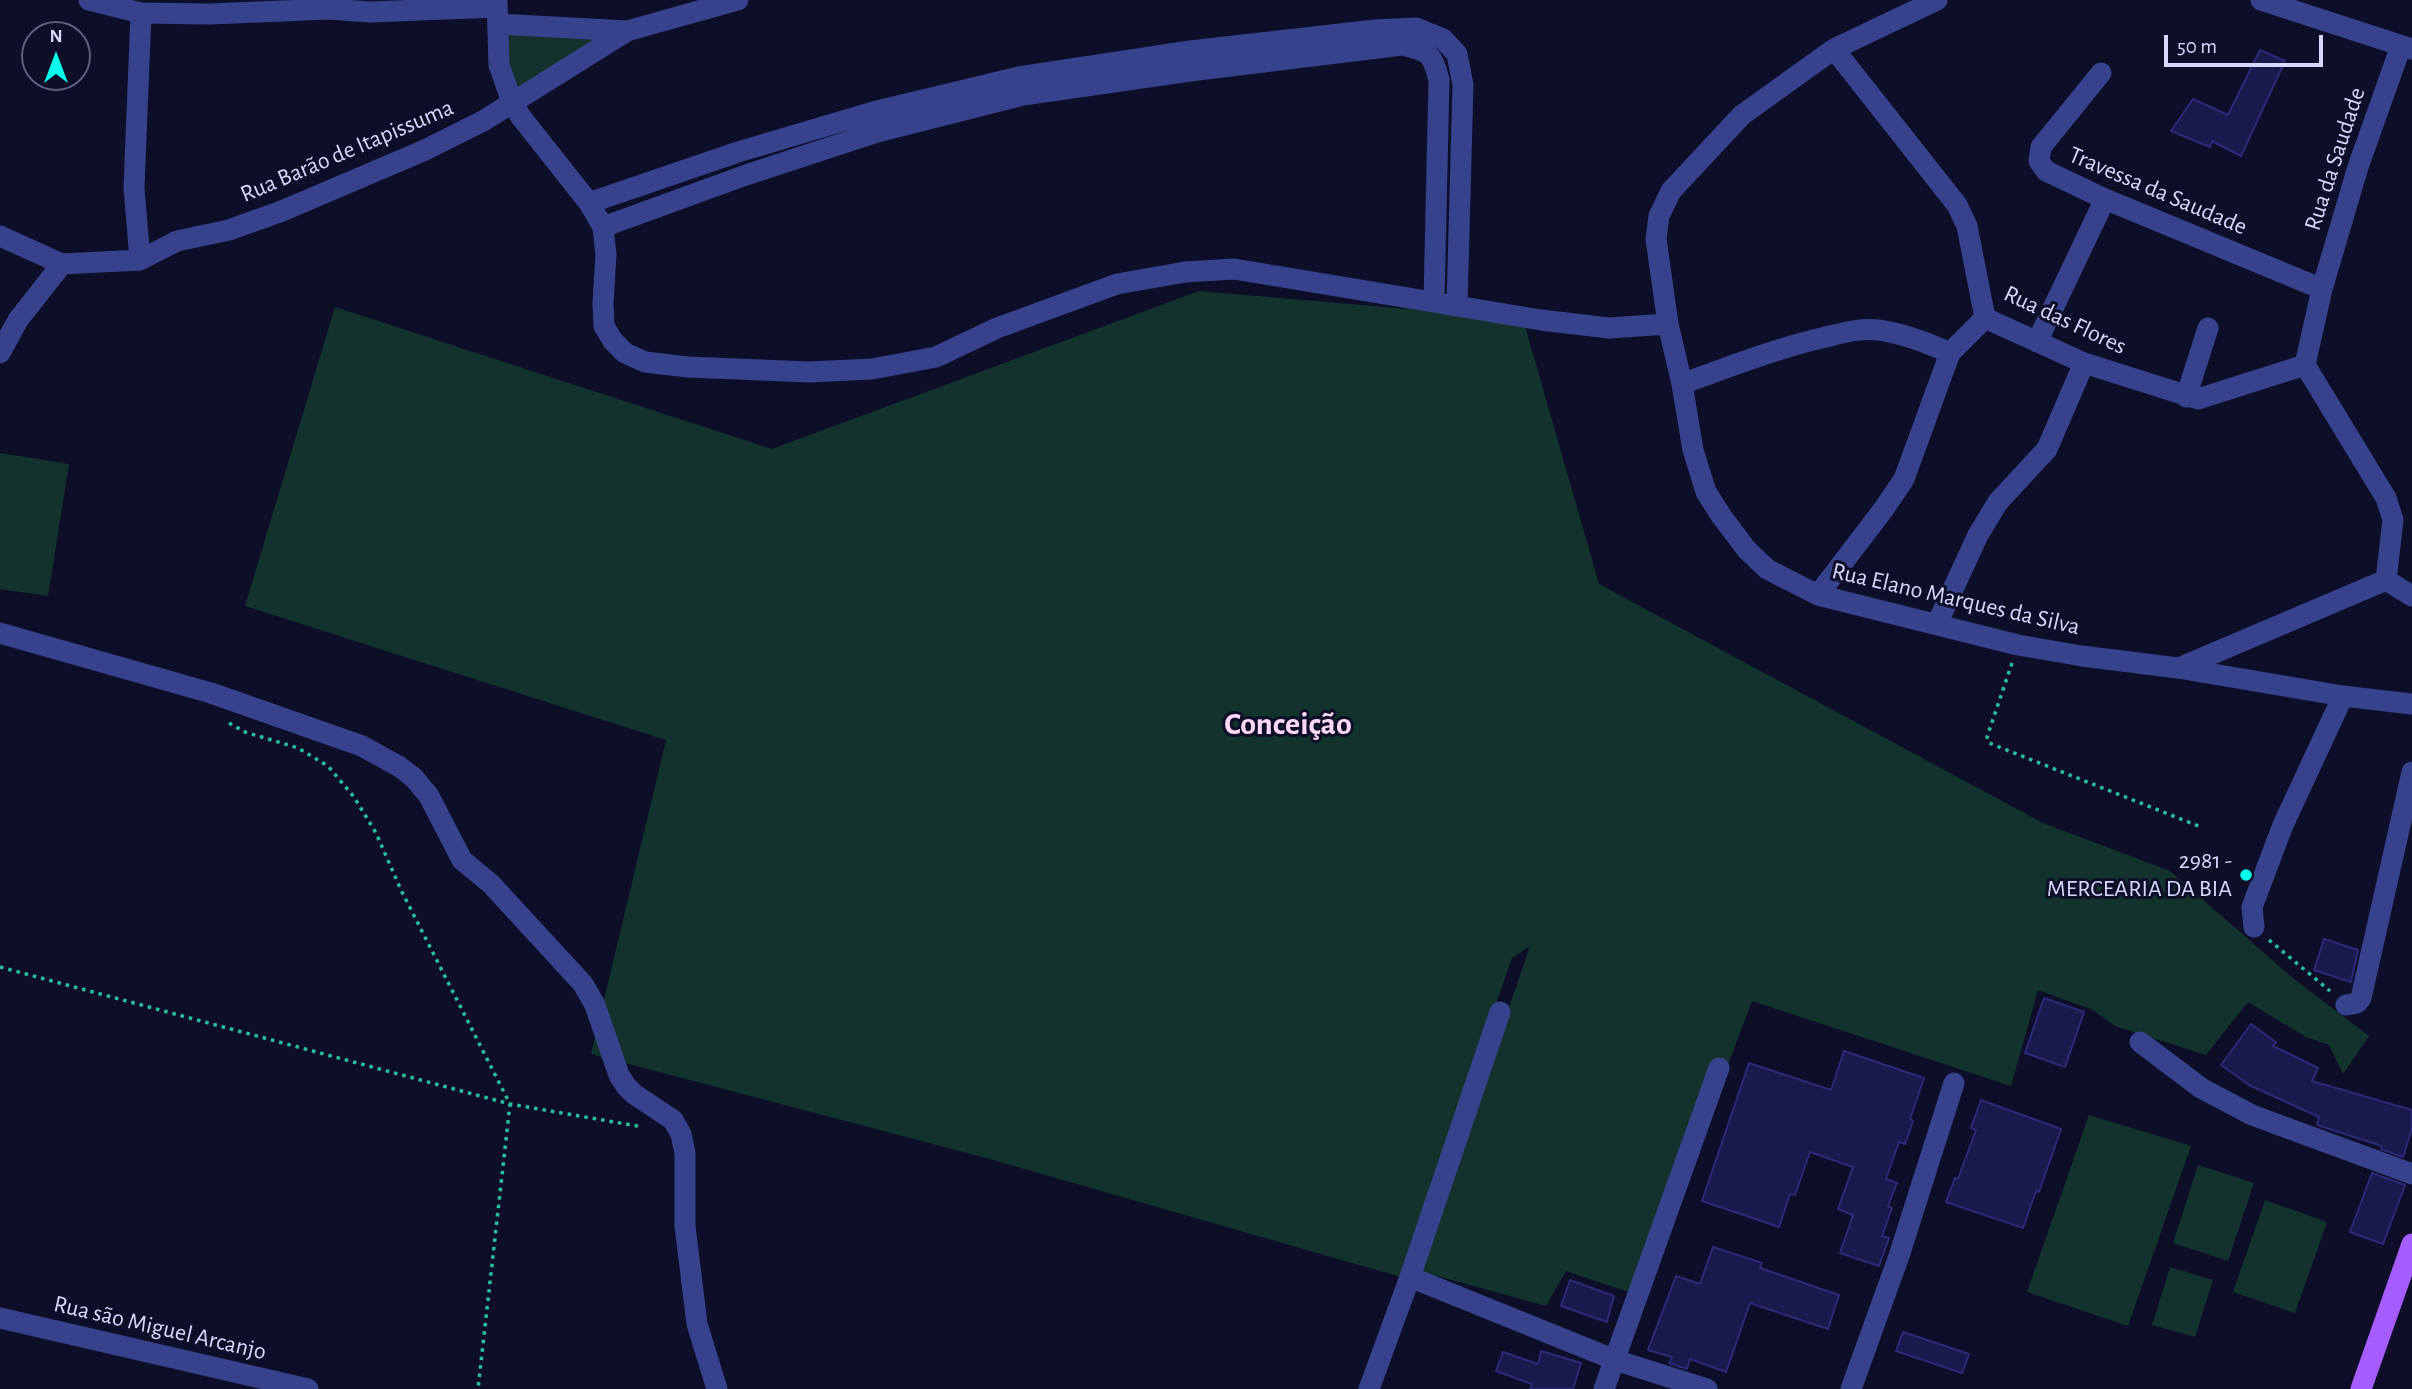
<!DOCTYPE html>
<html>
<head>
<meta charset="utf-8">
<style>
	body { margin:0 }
	#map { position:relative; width:2412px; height:1389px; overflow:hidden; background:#0e0e29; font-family:"Alegreya Sans",sans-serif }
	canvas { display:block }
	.north { position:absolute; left:21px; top:21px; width:70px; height:70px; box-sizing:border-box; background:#0e0e29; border:2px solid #5e5f7f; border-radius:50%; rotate:0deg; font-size:19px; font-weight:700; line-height:28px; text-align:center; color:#d6d8ff }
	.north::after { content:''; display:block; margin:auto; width:24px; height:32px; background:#02ffeb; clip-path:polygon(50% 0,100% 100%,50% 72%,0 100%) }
	.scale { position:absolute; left:2164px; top:35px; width:159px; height:32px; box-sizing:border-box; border:4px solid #d6d8ff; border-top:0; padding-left:9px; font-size:21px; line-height:24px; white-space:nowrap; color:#d6d8ff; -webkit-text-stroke:5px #0e0e29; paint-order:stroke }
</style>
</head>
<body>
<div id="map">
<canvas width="2412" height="1389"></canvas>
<div class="north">N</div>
<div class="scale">50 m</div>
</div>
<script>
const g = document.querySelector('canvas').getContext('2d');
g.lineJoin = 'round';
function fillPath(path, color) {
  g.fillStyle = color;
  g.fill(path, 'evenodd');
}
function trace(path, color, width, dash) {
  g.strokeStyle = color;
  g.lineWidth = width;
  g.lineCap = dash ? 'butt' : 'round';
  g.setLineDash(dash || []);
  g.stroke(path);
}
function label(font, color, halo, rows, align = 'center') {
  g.font = font + ' "Alegreya Sans",sans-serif';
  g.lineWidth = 6;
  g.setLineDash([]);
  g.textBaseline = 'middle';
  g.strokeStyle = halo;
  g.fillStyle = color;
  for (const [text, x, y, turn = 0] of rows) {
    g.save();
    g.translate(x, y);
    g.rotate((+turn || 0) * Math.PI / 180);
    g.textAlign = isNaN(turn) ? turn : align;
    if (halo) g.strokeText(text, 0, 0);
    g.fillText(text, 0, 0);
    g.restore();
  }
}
const green = new Path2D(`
	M502,28L607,34L518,93L504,66Z
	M1199,291L1523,319L1599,584L2043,823L2170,871L2294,979L2369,1036L2343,1074L2329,1045L2306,1037L2248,1002L2206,1055L2115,1026L2093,1010L2038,990L2011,1086L1752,1001L1641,1296L1566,1271L1546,1306L1419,1271L1530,946L1512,958L1401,1277L990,1159L591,1054L666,740L245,606L335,307L772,449Z
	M0,453L69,464L48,596L0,589Z
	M2089,1115L2191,1146L2128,1326L2027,1292Z
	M2198,1165L2254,1183L2228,1261L2173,1243Z
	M2265,1200L2327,1222L2295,1313L2233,1292Z
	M2170,1267L2213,1280L2195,1337L2152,1325Z`);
const building = new Path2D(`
	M2260,50L2285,61L2241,156L2212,141L2210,147L2171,131L2193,99L2228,115Z
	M2324,939L2358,950L2351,982L2314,970Z
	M2044,998L2084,1012L2065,1067L2025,1053Z
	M2251,1024L2276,1042L2273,1046L2318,1068L2312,1081L2412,1110V1128L2403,1157L2381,1149L2382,1146L2317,1125L2319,1117L2249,1085L2221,1065Z
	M1844,1051L1924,1078L1910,1119L1913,1121L1905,1144L1899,1142L1886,1179L1897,1183L1888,1206L1892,1208L1882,1236L1889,1238L1879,1266L1840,1253L1853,1215L1838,1209L1853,1167L1810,1152L1795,1195L1790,1194L1779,1227L1702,1201L1749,1063L1831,1090Z
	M1981,1100L2061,1129L2039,1192L2036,1191L2023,1228L1946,1202L1955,1178L1958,1179L1976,1130L1971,1128Z
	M2372,1173L2405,1185L2383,1244L2350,1232Z
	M1713,1247L1762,1263L1760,1268L1839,1295L1828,1329L1750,1303L1726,1372L1690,1359L1687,1369L1669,1363L1672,1357L1648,1350L1676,1276L1700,1284Z
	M1570,1280L1614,1296L1607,1322L1561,1306Z
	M1903,1332L1969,1354L1962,1373L1896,1351Z
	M1541,1351L1581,1363L1573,1389H1530L1532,1384L1496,1371L1503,1352L1538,1364Z`);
const path = new Path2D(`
	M2012,663L1987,737L1989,743L2201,827
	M229,723L245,732L298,748L328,766L354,797L376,833L401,890L510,1104L478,1389
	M2269,940L2330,991
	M0,967L510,1104L643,1127`);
const minor = new Path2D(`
	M89,0L141,13L210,14L329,9L370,12L497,7
	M497,0L499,65L512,102L521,117L589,203L603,227L606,255L603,303L604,326L613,341L625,353L645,362L688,367L809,372L872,369L936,357L997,328L1117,284L1185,272L1234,269L1541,320L1609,328L1668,324
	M1937,0L1834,49L1742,115L1671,191L1659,216L1656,239L1668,324L1682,384L1693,450L1706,492L1722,517L1747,550L1767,569L1818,595L2018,645L2082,656L2178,668L2343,696L2412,704
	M2261,0L2412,49
	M498,24L627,31
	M1834,49L1957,205L1967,226L1985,318L2084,363L2198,399L2305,365L2322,289L2358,167L2401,46
	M2101,73L2041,147L2039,161L2046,171L2105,199L2322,289
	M589,203L738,152L873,112L1019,77L1190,51L1375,30L1416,28L1443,39L1457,54L1463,85L1457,305
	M603,227L746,175L877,132L1023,95L1190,71L1402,45C1429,51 1432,53 1439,80L1434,301
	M0,236L62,264L140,260L177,241L229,230L282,211L425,150L483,121L627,31L738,0
	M140,260L134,188L141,13
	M2037,342L2105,199
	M0,353L18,320L62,264
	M2305,365L2386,498L2393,520L2386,580L2412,596
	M1682,384C1731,366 1780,347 1830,336C1846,332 1862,328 1878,330C1902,333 1928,343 1950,353
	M2186,397L2208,328
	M1818,595L1883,510L1904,479L1950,353L1985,318
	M1937,624L1978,535L1998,502L2047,449L2084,363
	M0,633L211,693L362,746L400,767L414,778L429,796L462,860L491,884L583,984L595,1005L619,1075L626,1086L634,1094L673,1120L681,1134L685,1153V1226L697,1324L717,1389
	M2179,668L2386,580
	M2254,927L2252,907L2283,825L2343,696
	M2346,1005L2357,1003L2361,998L2412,772
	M2140,1042L2201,1088L2252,1115L2412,1174
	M1410,1277L1615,1360L1707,1389
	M0,1318L308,1389
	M1369,1389L1410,1277L1500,1012
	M1604,1389L1719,1068
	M1851,1389L1899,1256L1954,1083`);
const major = new Path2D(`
	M2361,1389L2412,1244`);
const markers = [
	[2246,875,7,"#02ffeb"]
];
const streetNames = [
	["Rua Barão de Itapissuma",347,151,-23],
	["Rua da Saudade",2335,159,-72],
	["Travessa da Saudade",2158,191,23],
	["Rua das Flores",2065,320,25],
	["Rua Elano Marques da Silva",1956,599,13],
	["Rua são Miguel Arcanjo",160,1328,13]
];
const poiNames = [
	["2981 -",2232,861],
	["MERCEARIA DA BIA",2232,889]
];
const districtNames = [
	["Conceição",1288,724]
];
fillPath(green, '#11332c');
fillPath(building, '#1a194b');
trace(building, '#2b2979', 2);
trace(path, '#27c29d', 3.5, [3.5, 5]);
trace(minor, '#36428b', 21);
trace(major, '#a65dff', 21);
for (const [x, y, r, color] of markers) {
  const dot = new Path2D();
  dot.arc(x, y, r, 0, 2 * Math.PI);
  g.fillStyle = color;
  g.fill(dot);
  trace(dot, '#0e0e29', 2.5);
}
label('24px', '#d6d8ff', '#0e0e29', streetNames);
label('24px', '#d6d8ff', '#0e0e29', poiNames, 'right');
label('bold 32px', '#ffd8f8', '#0e0e29', districtNames);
</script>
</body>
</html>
